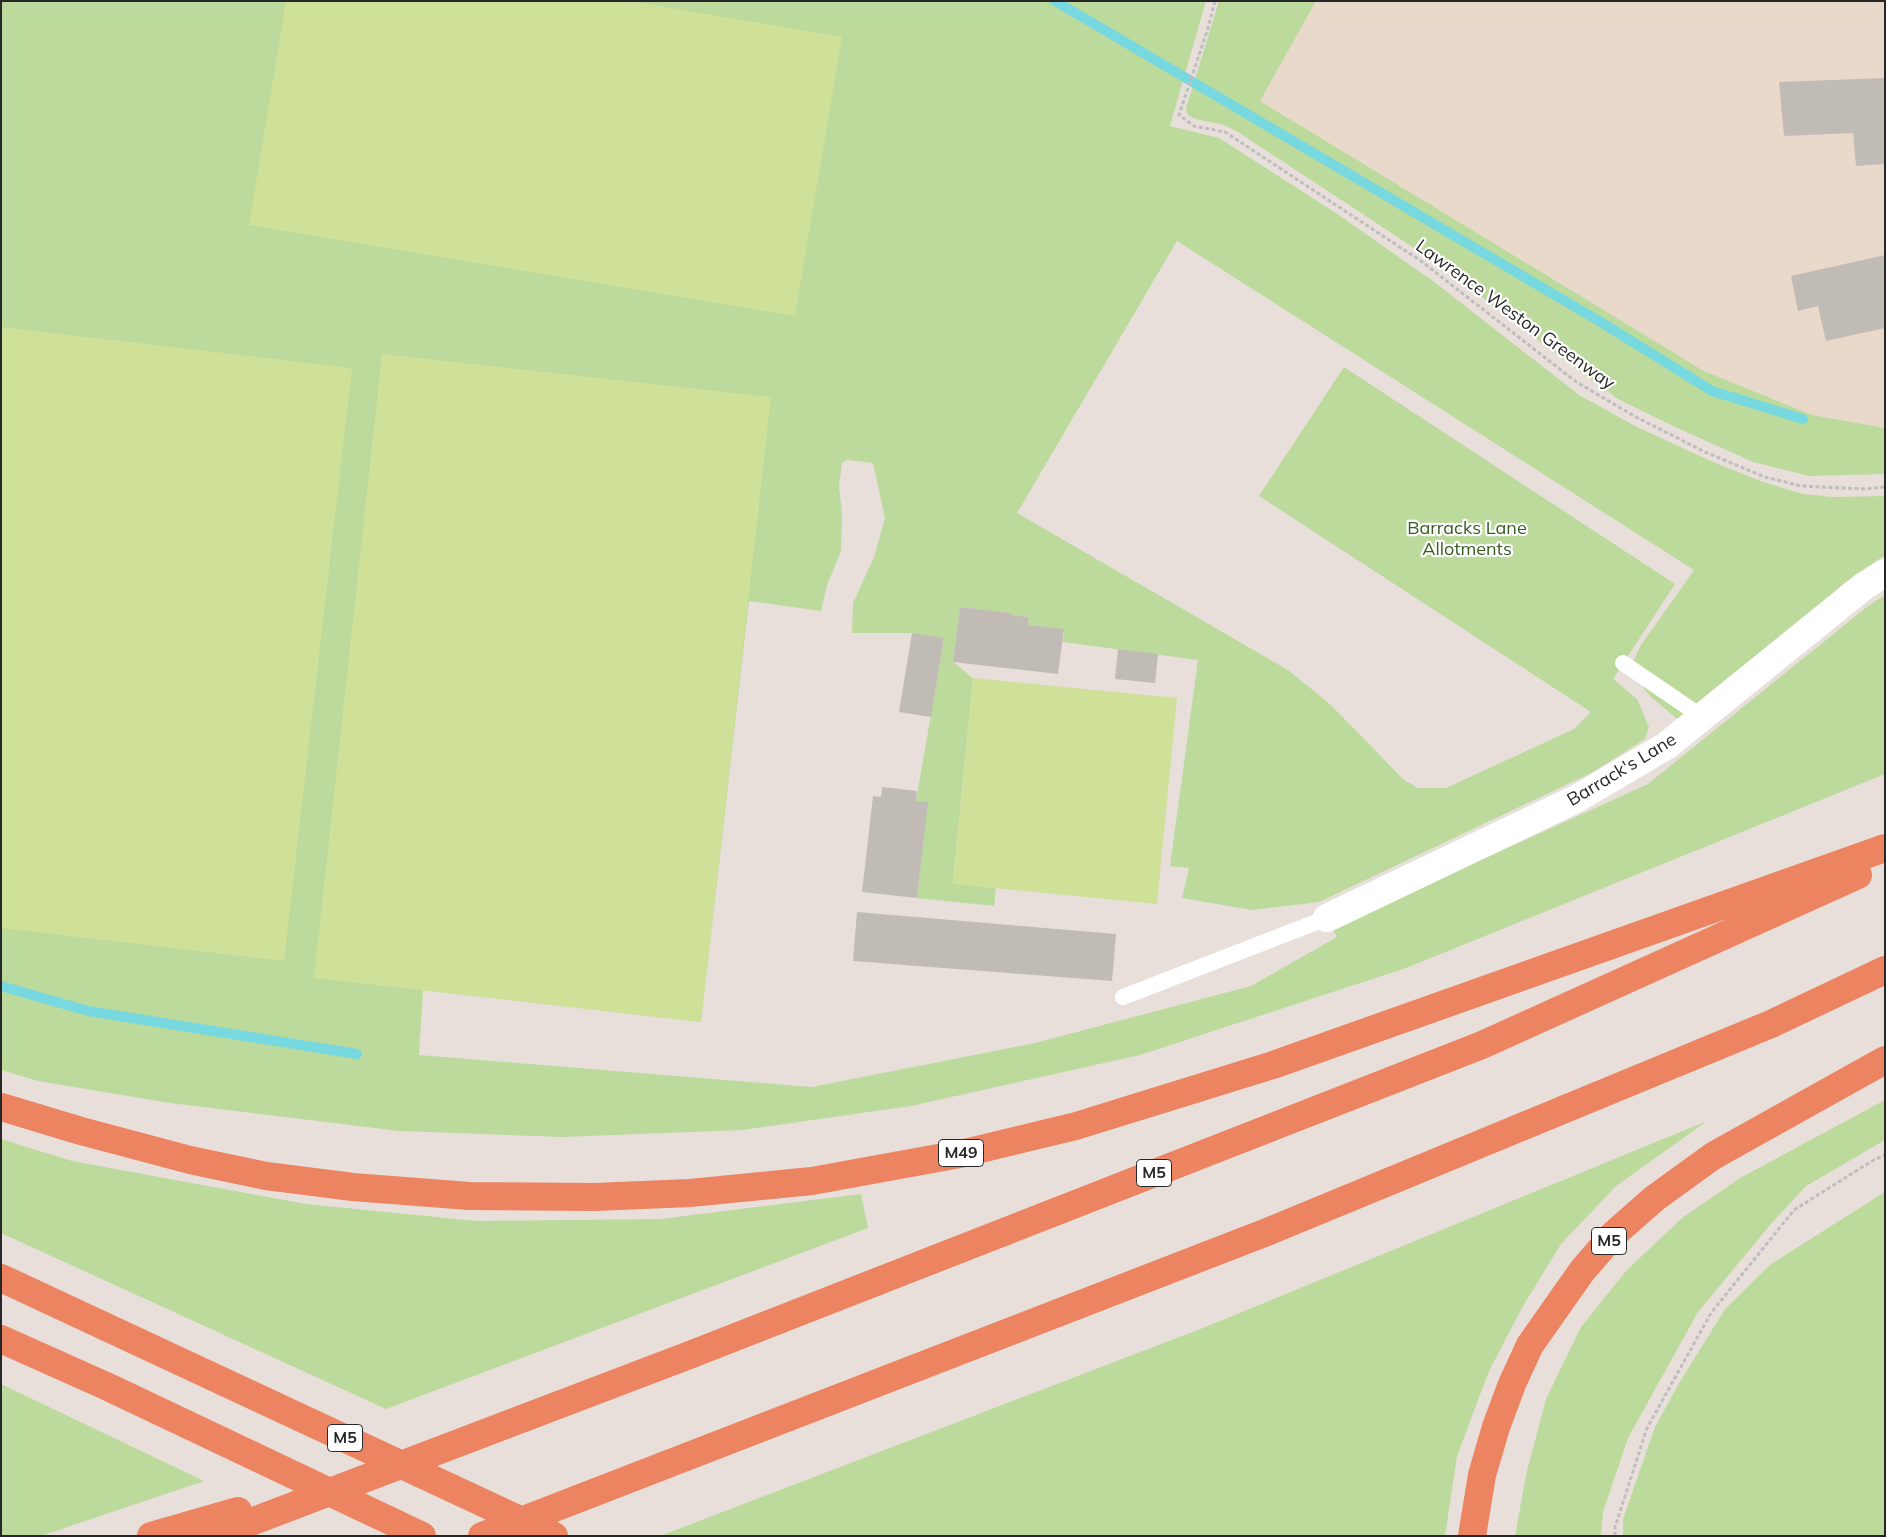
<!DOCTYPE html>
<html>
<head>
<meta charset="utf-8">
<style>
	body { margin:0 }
	#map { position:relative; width:1886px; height:1537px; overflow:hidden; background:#e8dfda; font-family:Mulish,sans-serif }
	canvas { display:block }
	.frame { position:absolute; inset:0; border:2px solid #272727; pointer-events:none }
</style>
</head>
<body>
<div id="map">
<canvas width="1886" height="1537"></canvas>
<div class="frame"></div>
</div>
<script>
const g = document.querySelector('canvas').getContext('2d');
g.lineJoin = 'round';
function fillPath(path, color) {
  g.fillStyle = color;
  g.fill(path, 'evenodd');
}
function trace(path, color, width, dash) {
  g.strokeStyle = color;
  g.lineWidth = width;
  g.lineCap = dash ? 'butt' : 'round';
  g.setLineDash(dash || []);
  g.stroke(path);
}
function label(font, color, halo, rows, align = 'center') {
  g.font = font + ' Mulish,sans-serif';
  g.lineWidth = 4.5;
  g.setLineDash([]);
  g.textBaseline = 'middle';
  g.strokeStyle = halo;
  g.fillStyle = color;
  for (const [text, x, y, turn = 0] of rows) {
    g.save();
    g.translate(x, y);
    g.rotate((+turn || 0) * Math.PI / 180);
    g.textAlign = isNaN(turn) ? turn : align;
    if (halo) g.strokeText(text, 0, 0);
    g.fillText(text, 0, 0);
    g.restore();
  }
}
const education = new Path2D(`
	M1316,1H1885V428L1812,415L1704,371L1260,101Z`);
const green = new Path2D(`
	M1,1H1206L1170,126L1219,138L1336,213L1437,284L1579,395L1637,427L1713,462L1763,482L1803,494L1832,497L1885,496V555L1847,581L1681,722L1651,697L1635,677L1634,660L1641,645L1694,570L1177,241L1017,513L1288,670L1331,705L1403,779L1418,788H1446L1574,729L1591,712L1259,496L1344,367L1675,584L1613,679L1637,699L1649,727L1645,739L1593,772L1319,902L1252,910L1182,898L1189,868L1170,866L1198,660L1063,642L1064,630L1028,625L1029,617L1011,615V613L960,607L953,662L973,678L953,883L996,888L994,906L917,898L927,802L916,801L944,639L912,633H852L853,603L874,557L885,518L873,463L847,460L842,463L839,486L842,513L841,551L827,585L821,611L749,601L701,1022L423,990L419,1055L812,1087L1035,1043L1251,986L1337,937L1332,928L1648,784L1868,606L1885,595V774L1406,968L1140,1055L911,1106L743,1130L562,1137L400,1131L170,1103L38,1081L1,1070Z
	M1219,1H1316L1260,101L1704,371L1812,415L1885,428V474L1809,476L1753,462L1673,426L1618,399L1568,363L1443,267L1238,132L1224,125L1195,119L1188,115L1186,108Z
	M1885,1100V1140L1806,1186L1770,1225L1698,1312L1628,1438L1603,1512L1601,1536H1515L1526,1475L1546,1399L1581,1327L1626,1271L1682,1218L1740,1178Z
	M1707,1121L1616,1186L1561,1244L1523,1306L1489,1371L1457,1456L1445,1536H660L1203,1328Z
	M1,1139L72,1161L306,1204L476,1221L661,1219L861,1194L868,1228L386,1409L1,1233Z
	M1885,1192V1536H1623V1519L1655,1427L1678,1385L1725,1309L1771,1264Z
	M1,1384L204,1481L41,1536H1Z`);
const pitch = new Path2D(`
	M286,1H631L842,37L795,316L249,225Z
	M1,327L352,368L284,961L1,928Z
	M382,354L771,397L701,1022L314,978Z
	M973,678L1177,698L1157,904L953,884Z`);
const stream = new Path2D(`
	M1055,1L1599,321L1712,391L1803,419
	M1,986L88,1011L357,1054`);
const building = new Path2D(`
	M1885,78V164L1856,166L1853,133L1784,136L1779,82Z
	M1885,255V328L1826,341L1818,306L1798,311L1791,276Z
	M960,607L1011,613V615L1029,617L1028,625L1064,629L1058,674L953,662Z
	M912,633L944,638L931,717L899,712Z
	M1118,649L1158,654L1155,683L1115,679Z
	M882,787L917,791L916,801L928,802L917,898L862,892L873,796L881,797Z
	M857,912L1116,934L1112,981L853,961Z`);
const path = new Path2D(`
	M1215,1L1208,28L1179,115L1194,126L1225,132L1421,261L1575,381L1634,416L1705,452L1765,477L1801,486L1864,489L1885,487
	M1615,1536V1527L1647,1428L1711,1313L1794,1210L1872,1161L1885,1155`);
const service = new Path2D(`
	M1623,663L1702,717
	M1123,997L1327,918`);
const minor = new Path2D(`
	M1327,918L1576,799L1666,746L1864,586L1885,573`);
const motorway = new Path2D(`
	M1,1107L81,1131L190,1160L266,1176L353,1187L469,1196L595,1197L690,1193L812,1181L960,1154L1076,1126L1273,1065L1885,848
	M1,1278L554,1536
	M1,1339L106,1386L422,1536
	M151,1536L238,1511
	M214,1536L687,1356L1482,1045L1858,875
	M482,1536L1267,1232L1771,1024L1885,970
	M1472,1536L1482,1475L1496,1427L1512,1384L1530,1345L1582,1271L1614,1234L1655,1198L1713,1156L1885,1060`);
const shields = [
	[961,1153,45],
	[1154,1173,35],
	[1609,1241,35],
	[345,1438,35]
];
const shieldNames = [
	["M49",961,1153],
	["M5",1154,1173],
	["M5",1609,1241],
	["M5",345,1438]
];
const streetNames = [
	["Lawrence Weston Greenway",1515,315,36],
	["Barrack's Lane",1622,770,-31]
];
const parkNames = [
	["Barracks Lane",1467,529],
	["Allotments",1467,550]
];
fillPath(education, '#e9d9cb');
fillPath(green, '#bcda9c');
fillPath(pitch, '#cfe098');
trace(stream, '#77d8e0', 10);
fillPath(building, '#c1bbb6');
trace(path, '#bebebe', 3, [4, 2.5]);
trace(service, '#fff', 16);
trace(minor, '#fff', 28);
trace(motorway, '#ec8361', 28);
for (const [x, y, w] of shields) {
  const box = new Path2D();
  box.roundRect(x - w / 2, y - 13.5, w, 27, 4);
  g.fillStyle = '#fff';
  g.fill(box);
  trace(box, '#272727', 1);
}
label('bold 16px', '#272727', null, shieldNames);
label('18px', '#272727', '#fff', streetNames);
label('18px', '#375b20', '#fff', parkNames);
</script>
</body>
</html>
